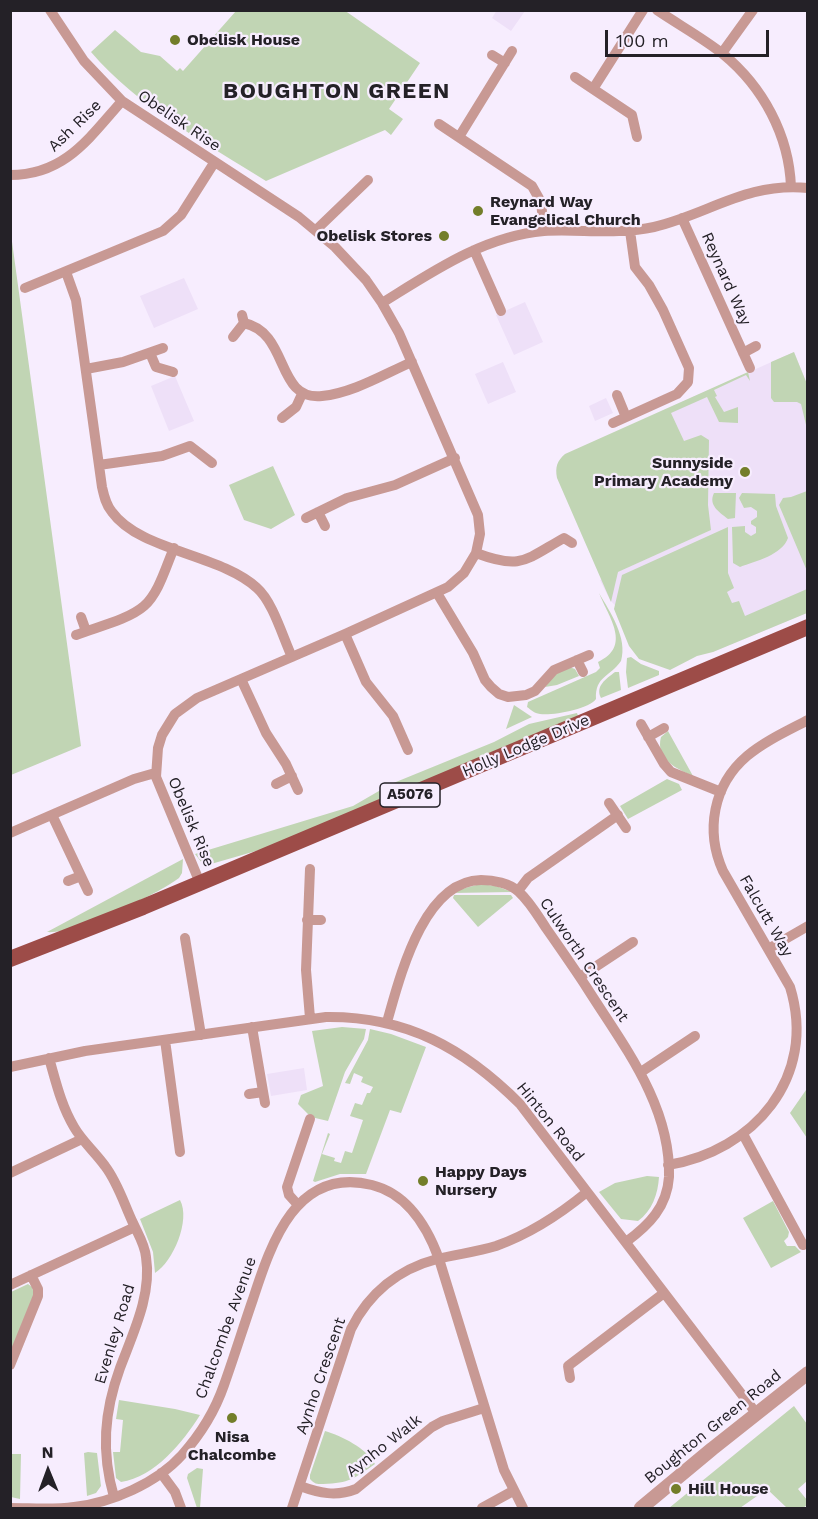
<!DOCTYPE html>
<html>
<head>
<meta charset="utf-8">
<style>
	body { margin:0 }
	#map { position:relative; width:818px; height:1519px; overflow:hidden; background:#f7edfe; font-family:"Work Sans",sans-serif }
	canvas { display:block }
	.frame { position:absolute; inset:0; border:12px solid #242127; pointer-events:none }
	.north { position:absolute; left:18px; top:1441px; width:60px; height:60px; -webkit-text-stroke:4px #f7edfe; paint-order:stroke; rotate:359deg; font-size:16px; font-weight:700; line-height:24px; text-align:center; color:#242127 }
	.north::after { content:''; display:block; margin:auto; width:21px; height:27px; background:#242127; clip-path:polygon(50% 0,100% 100%,50% 72%,0 100%) }
	.scale { position:absolute; left:605px; top:30px; width:164px; height:27px; box-sizing:border-box; border:3px solid #242127; border-top:0; padding-left:8px; font-size:18px; line-height:21px; white-space:nowrap; color:#242127; -webkit-text-stroke:4px #f7edfe; paint-order:stroke }
</style>
</head>
<body>
<div id="map">
<canvas width="818" height="1519"></canvas>
<div class="frame"></div>
<div class="north">N</div>
<div class="scale">100 m</div>
</div>
<script>
const g = document.querySelector('canvas').getContext('2d');
g.lineJoin = 'round';
function fillPath(path, color) {
  g.fillStyle = color;
  g.fill(path, 'evenodd');
}
function trace(path, color, width, dash) {
  g.strokeStyle = color;
  g.lineWidth = width;
  g.lineCap = dash ? 'butt' : 'round';
  g.setLineDash(dash || []);
  g.stroke(path);
}
function label(font, color, halo, rows, align = 'center') {
  g.font = font + ' "Work Sans",sans-serif';
  g.lineWidth = 4.5;
  g.setLineDash([]);
  g.textBaseline = 'middle';
  g.strokeStyle = halo;
  g.fillStyle = color;
  for (const [text, x, y, turn = 0] of rows) {
    g.save();
    g.translate(x, y);
    g.rotate((+turn || 0) * Math.PI / 180);
    g.textAlign = isNaN(turn) ? turn : align;
    if (halo) g.strokeText(text, 0, 0);
    g.fillText(text, 0, 0);
    g.restore();
  }
}
const built = new Path2D(`
	M497,10H525V11L511,31L492,18Z
	M184,278L198,309L154,328L140,296Z
	M525,302L543,342L514,355L496,315Z
	M794,352L807,384V613L713,652L661,655L610,600L600,580L708,531L657,413Z
	M503,362L516,392L488,404L475,374Z
	M175,376L194,421L169,431L151,386Z
	M606,398L613,413L595,421L589,406Z
	M304,1068L307,1090L271,1096L267,1074Z`);
const green = new Path2D(`
	M344,10L420,63L389,109L403,119L391,135L385,130L266,181C207,144 137,106 91,52L115,30L141,52L160,56L177,71L180,68L183,71L236,11Z
	M10,227L81,746L11,775H10Z
	M794,352L807,384V429L801,404L797,402H774L771,398V362Z
	M748,372L750,381L746,375L714,390L717,396L715,397L724,412L738,407V423L719,422L707,397L671,413L684,441L701,435L709,440L708,505L711,530L618,572L611,602L557,478C555,467 557,461 565,454Z
	M273,466L295,515L271,529L244,520L229,485Z
	M807,491V571L779,505L783,498L791,497Z
	M714,493H736L735,518L728,519C719,512 708,505 714,493Z
	M742,493L775,494L776,506L788,538C782,555 756,561 740,567L733,563L732,527L745,526V532L751,536L756,533V527L751,524V521L757,517V511L751,507L744,508L739,498Z
	M728,527V573L734,588L727,592L732,603L739,601L745,616L807,589V613L713,652L697,656L670,670L639,659L629,646L614,609L622,575Z
	M599,593C610,612 628,638 621,661C610,677 595,676 596,699C589,709 552,716 540,714C534,713 531,710 527,707L528,702L596,672L600,668L598,662C632,646 609,618 599,593Z
	M631,657L641,664L659,671V675L628,688L626,672L627,658Z
	M569,667L575,669L579,676L557,685L545,687L554,675Z
	M615,672H619L621,690L601,698C595,686 606,679 615,672Z
	M514,705L532,717L506,729Z
	M577,713L578,716L263,849L211,864L202,863L195,854L353,806L391,784L494,742L529,724Z
	M668,731L693,776C677,769 655,759 661,737Z
	M667,779L679,784L682,790L628,819L620,806Z
	M183,859L182,873L179,878C157,895 72,935 47,932Z
	M480,884L496,886L512,892L453,893L458,890Z
	M454,895H511L513,898L478,927L453,898Z
	M342,1027L366,1029L364,1039L345,1072L328,1121L311,1117L298,1104L301,1095L323,1086L312,1031Z
	M370,1029L391,1034L426,1047L401,1113L390,1110L366,1174H340L315,1182L313,1181L328,1133L330,1134L322,1154L335,1158L334,1161L341,1163L345,1151L352,1153L363,1120L350,1116L355,1103L362,1105L367,1093H370L373,1087L361,1082L363,1077L354,1073L350,1084L345,1083L368,1040Z
	M806,1090H808L807,1138L790,1113Z
	M647,1176L659,1177C658,1194 652,1211 638,1221L621,1219L599,1192L615,1183Z
	M180,1200C191,1220 173,1262 155,1273L153,1252L140,1219Z
	M773,1201L789,1232L788,1237L784,1241L787,1246H795L801,1252L771,1268L743,1218Z
	M28,1284L32,1287L34,1294L11,1351V1292Z
	M119,1400L175,1409L200,1415C183,1442 155,1477 121,1482L116,1478L113,1452H120L123,1420L116,1419Z
	M794,1406L807,1424V1481L798,1489L807,1500V1505L803,1508H787L767,1489L740,1508H669Z
	M325,1431C342,1436 366,1448 375,1464C353,1479 350,1483 323,1484C316,1484 315,1484 310,1479V1475Z
	M88,1452L97,1453L101,1486L96,1493L87,1496L84,1453Z
	M11,1454H21L20,1499L11,1497Z
	M197,1468L203,1469L200,1508H197L187,1478L188,1474Z`);
const minor = new Path2D(`
	M50,10L84,61L122,101L299,217L335,247L366,280L382,303L399,333L478,515L480,534L476,553L464,573L448,587L345,634L197,698L175,714L162,735L158,748L156,777L200,883
	M657,10C679,25 703,38 723,54C763,87 789,135 791,187
	M722,53L753,10
	M492,55L505,63
	M575,77L632,115L637,137
	M593,89L643,10
	M439,124L532,186L541,202L544,231
	M459,137L512,51
	M10,175C65,175 89,138 122,101
	M682,218L750,368
	M316,230L368,180
	M474,250L501,311
	M66,272L76,300L102,487C104,496 106,505 112,512C140,551 220,554 257,588C273,602 283,638 292,657
	M25,288L163,231L181,215L214,163
	M382,303C432,272 484,236 544,231C581,229 617,235 654,227C709,214 746,182 808,188
	M244,323C290,333 275,401 322,396C353,393 384,374 412,362
	M233,337L244,323L242,315
	M150,353L156,367L173,372
	M743,353L756,346
	M86,369L123,362L163,348
	M617,395L626,417
	M282,418L296,407L302,394
	M613,423L677,394L688,382L689,368L663,310L649,285L635,267L630,231
	M99,465L162,456L190,446L212,463
	M318,512L325,526
	M306,518L347,498L395,485L455,458
	M476,553C521,570 525,560 564,538L572,543
	M437,593L473,653L485,680L491,687L499,694L508,697L526,695L535,691L554,670L589,655
	M81,617L86,631
	M345,634L366,682L393,716L408,750
	M76,635C96,627 128,620 144,606C159,593 166,566 174,548
	M577,660L583,672
	M241,679L266,733L286,764L298,790
	M641,724L664,764L671,772L721,792
	M648,737L664,728
	M276,784L292,776
	M609,803L626,828
	M52,815L88,891
	M10,833L134,779L155,773
	M310,869L306,970L310,1018
	M68,881L81,876
	M518,891L528,878L618,815
	M307,920H321
	M185,938L201,1035
	M768,949L808,926
	M580,977L633,942
	M387,1022C400,977 423,881 481,880C493,880 510,883 519,892C530,902 538,916 546,928C560,948 574,968 587,988C623,1045 671,1105 669,1177C667,1207 649,1225 626,1242
	M252,1027L265,1103
	M165,1040L180,1152
	M49,1058C56,1082 61,1105 74,1127C82,1141 95,1152 105,1166C118,1183 124,1204 133,1223C138,1234 145,1245 146,1257C152,1295 133,1333 120,1368C104,1412 101,1452 114,1497
	M10,1067L85,1051L326,1017C406,1016 464,1048 520,1104L756,1413
	M641,1072L695,1036
	M249,1094L263,1092
	M744,1136L803,1245
	M668,1165C753,1151 818,1078 790,987L723,871C705,831 713,785 747,756C765,741 787,731 808,720
	M10,1173L82,1139
	M298,1205L289,1195L287,1187L310,1119
	M10,1285L135,1227
	M10,1365L38,1296V1289L31,1275
	M570,1378L568,1366L664,1293
	M161,1473L175,1492L181,1508
	M300,1486C319,1493 336,1497 356,1489L432,1427L443,1421L484,1408
	M10,1508C31,1508 53,1510 74,1507C111,1503 157,1483 182,1455C200,1435 215,1411 224,1385C234,1357 243,1328 253,1299C271,1244 296,1166 372,1185C408,1194 427,1226 439,1259L504,1470L523,1508
	M292,1508L351,1329C369,1293 399,1269 437,1259C457,1254 477,1252 496,1246C530,1234 559,1215 587,1192
	M482,1508L513,1491`);
const tertiary = new Path2D(`
	M641,1508L712,1449L808,1373`);
const primary = new Path2D(`
	M10,959L143,907L808,627`);
const markers = [
	[175,40,6,"#737e2a"],
	[478,211,6,"#737e2a"],
	[444,236,6,"#737e2a"],
	[745,472,6,"#737e2a"],
	[423,1181,6,"#737e2a"],
	[232,1418,6,"#737e2a"],
	[676,1489,6,"#737e2a"]
];
const shields = [
	[410,795,60]
];
const shieldNames = [
	["A5076",410,795]
];
const poiNames = [
	["Obelisk House",187,40],
	["Reynard Way",490,202],
	["Evangelical Church",490,220],
	["Obelisk Stores",432,236,"right"],
	["Sunnyside",733,463,"right"],
	["Primary Academy",733,481,"right"],
	["Happy Days",435,1172],
	["Nursery",435,1190],
	["Nisa",232,1437,"center"],
	["Chalcombe",232,1455,"center"],
	["Hill House",688,1489]
];
const streetNames = [
	["Obelisk Rise",179,121,34],
	["Ash Rise",75,126,-44],
	["Reynard Way",726,279,66],
	["Holly Lodge Drive",526,746,-23],
	["Obelisk Rise",191,822,67],
	["Falcutt Way",766,916,60],
	["Culworth Crescent",584,960,56],
	["Hinton Road",550,1122,51],
	["Chalcombe Avenue",226,1328,-70],
	["Evenley Road",115,1334,-73],
	["Aynho Crescent",321,1376,-71],
	["Boughton Green Road",713,1427,-39],
	["Aynho Walk",384,1446,-38]
];
const districtNames = [
	["BOUGHTON GREEN",337,92]
];
fillPath(built, '#eee0f8');
fillPath(green, '#c1d5b4');
trace(minor, '#c89994', 10);
trace(tertiary, '#c89994', 14);
trace(primary, '#9d4c48', 16);
for (const [x, y, r, color] of markers) {
  const dot = new Path2D();
  dot.arc(x, y, r, 0, 2 * Math.PI);
  g.fillStyle = color;
  g.fill(dot);
  trace(dot, '#f7edfe', 2);
}
for (const [x, y, w] of shields) {
  const box = new Path2D();
  box.roundRect(x - w / 2, y - 12, w, 24, 4.5);
  g.fillStyle = '#f7edfe';
  g.fill(box);
  trace(box, '#242127', 1.5);
}
label('bold 15px', '#242127', null, shieldNames);
label('bold 16px', '#242127', '#f7edfe', poiNames, 'left');
label('16px', '#242127', '#f7edfe', streetNames);
g.letterSpacing = '1.5px';
label('bold 22px', '#242127', '#f7edfe', districtNames);
g.letterSpacing = '0px';
</script>
</body>
</html>
